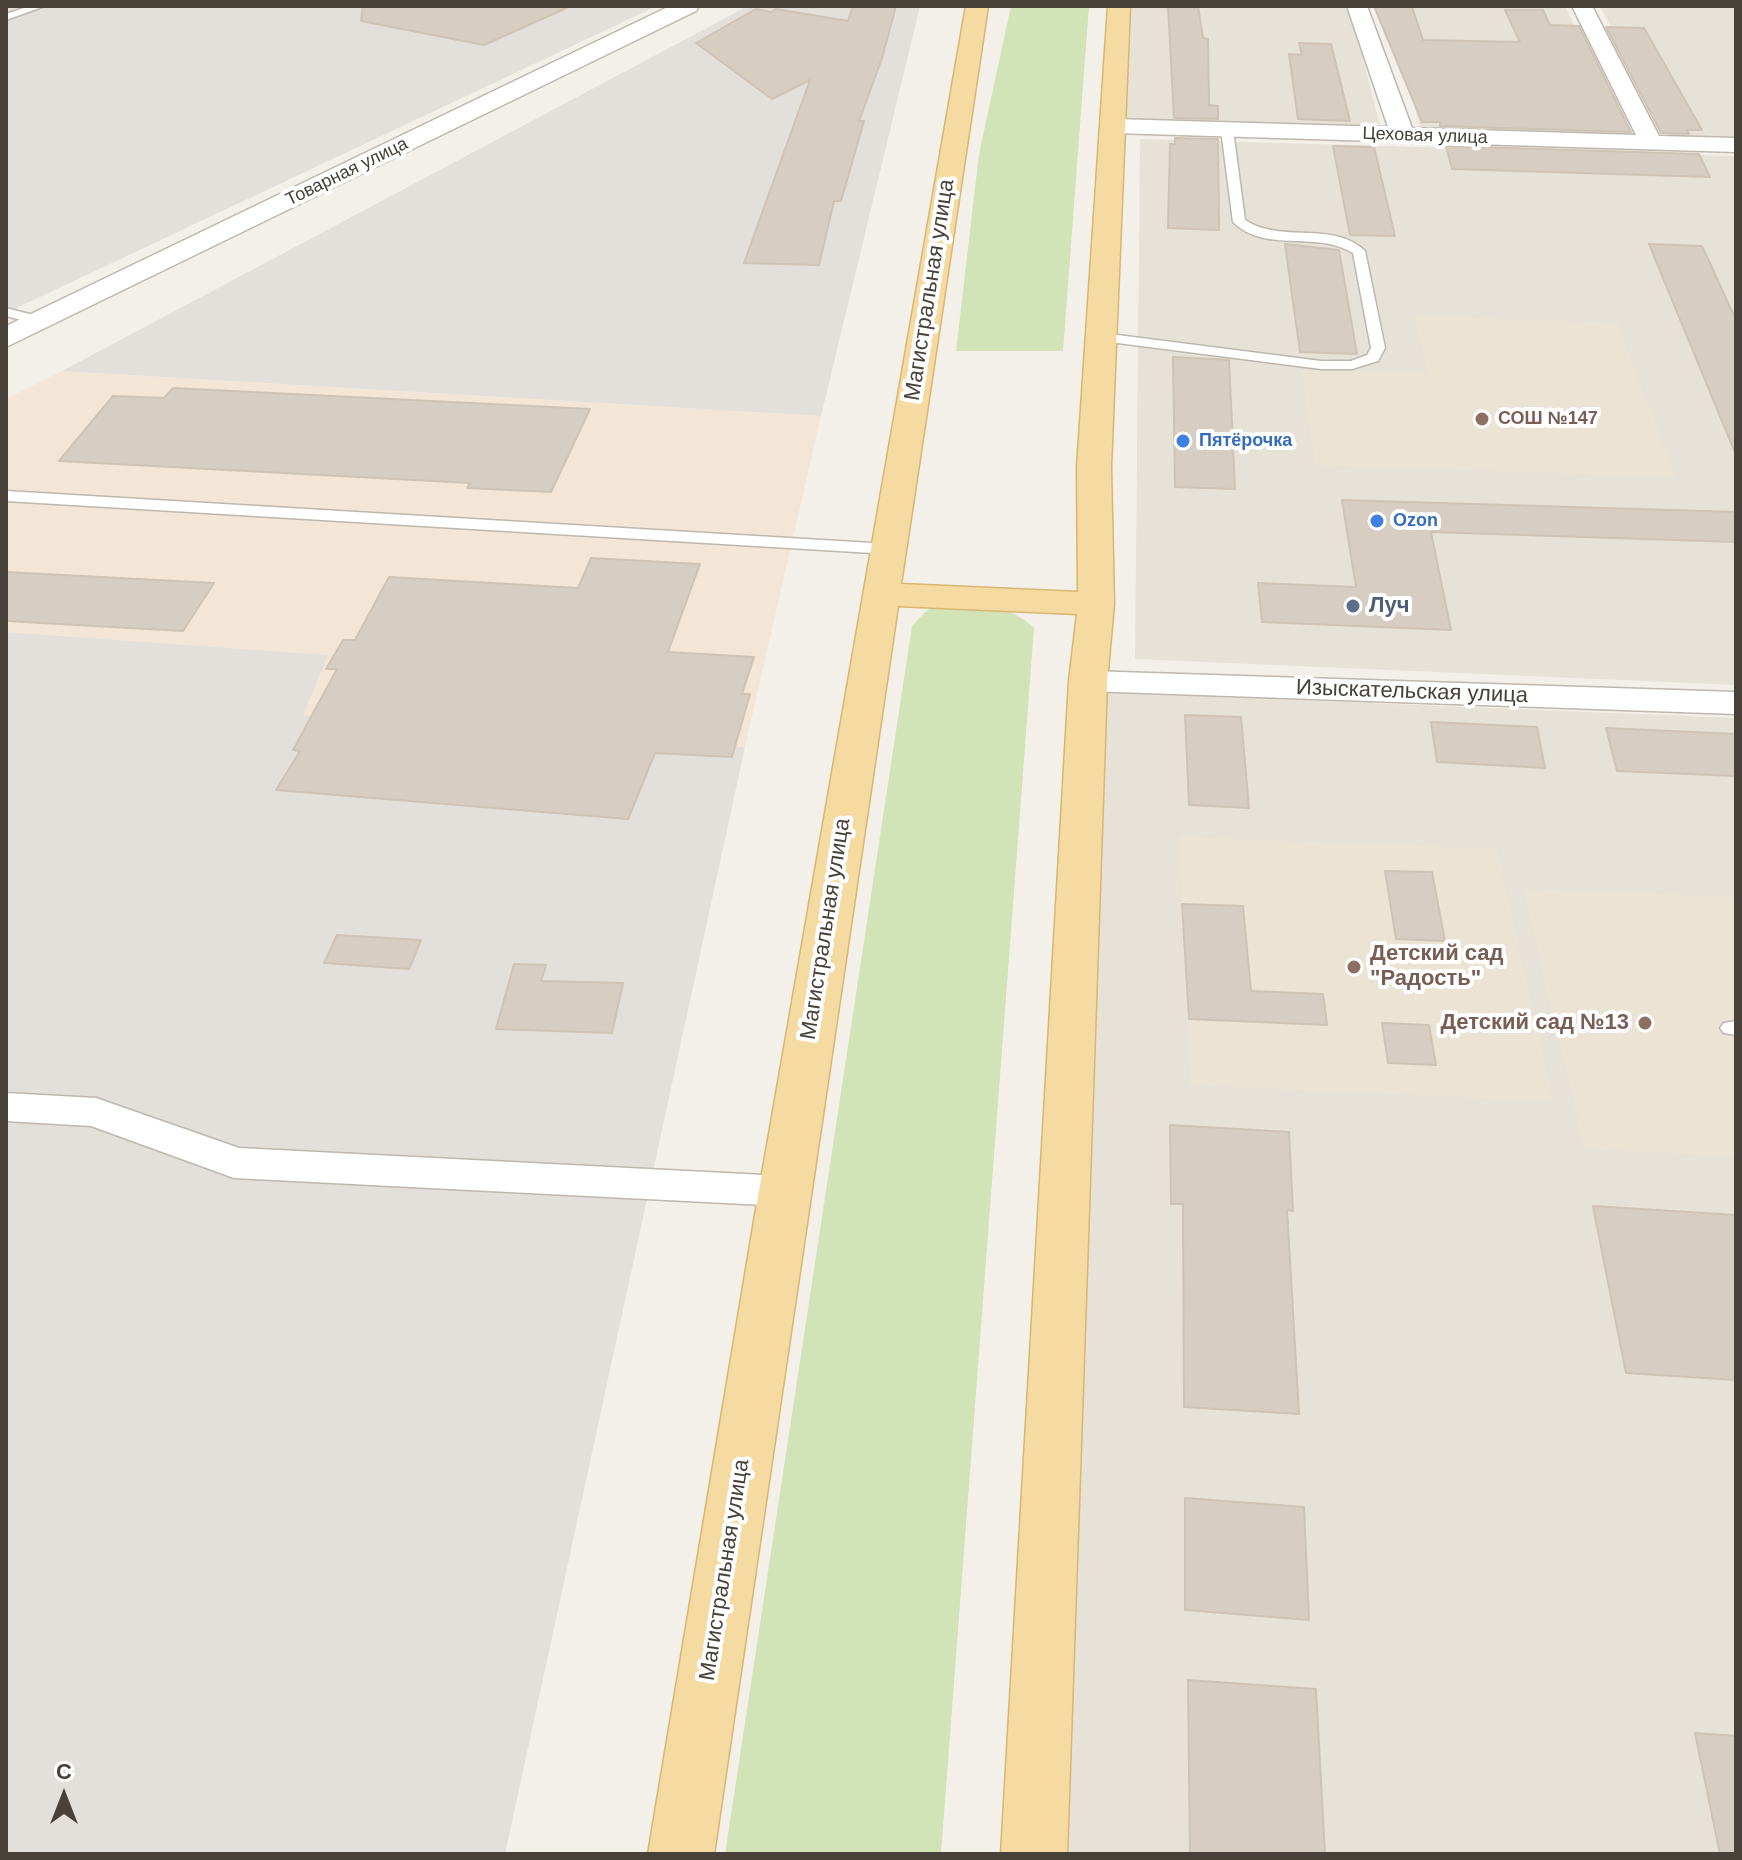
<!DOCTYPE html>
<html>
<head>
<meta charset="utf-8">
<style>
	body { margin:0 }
	#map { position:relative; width:1742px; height:1860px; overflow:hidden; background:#f3f0ea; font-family:Arial,sans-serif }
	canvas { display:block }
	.frame { position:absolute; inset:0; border:8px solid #474139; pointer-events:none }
	.north { position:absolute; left:24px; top:1756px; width:80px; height:80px; -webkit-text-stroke:6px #fff; paint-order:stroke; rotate:0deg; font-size:22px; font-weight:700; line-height:32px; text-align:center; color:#474139 }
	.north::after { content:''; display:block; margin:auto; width:28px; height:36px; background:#474139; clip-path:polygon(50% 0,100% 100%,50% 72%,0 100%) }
</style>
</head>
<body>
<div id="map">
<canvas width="1742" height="1860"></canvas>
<div class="frame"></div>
<div class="north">С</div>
</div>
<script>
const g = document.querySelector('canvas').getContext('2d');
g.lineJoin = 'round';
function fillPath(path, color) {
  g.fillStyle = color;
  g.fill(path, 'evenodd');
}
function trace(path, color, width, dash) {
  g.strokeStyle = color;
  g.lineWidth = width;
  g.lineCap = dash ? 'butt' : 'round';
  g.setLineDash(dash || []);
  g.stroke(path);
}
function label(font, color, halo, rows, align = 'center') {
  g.font = font + ' Arial,sans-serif';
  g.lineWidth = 8;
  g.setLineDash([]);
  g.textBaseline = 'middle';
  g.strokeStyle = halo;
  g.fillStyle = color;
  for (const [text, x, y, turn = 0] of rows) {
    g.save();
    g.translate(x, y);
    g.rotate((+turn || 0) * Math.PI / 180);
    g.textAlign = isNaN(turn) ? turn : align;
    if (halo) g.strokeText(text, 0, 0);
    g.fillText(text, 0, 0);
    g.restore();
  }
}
const residential = new Path2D(`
	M1129,6H1350L1381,130L1124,120Z
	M1387,6H1565L1627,135L1421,131Z
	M1600,6H1736V138L1668,136Z
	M1140,139L1736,156V685L1135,659Z
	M1098,692L1736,718V1854H1060Z`);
const commercial = new Path2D(`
	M62,371L821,416L745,747L302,715L327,655L6,632V399Z`);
const industrial = new Path2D(`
	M6,6H657L6,313Z
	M748,6H920L821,416L62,371Z
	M6,632L328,655L303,715L745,747L505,1854H6Z`);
const education = new Path2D(`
	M1415,316L1617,323L1676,477L1315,465L1302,370L1428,374Z
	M1179,837L1497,849L1553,1101L1190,1085Z
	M1523,889L1736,897V1156L1585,1149Z`);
const green = new Path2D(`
	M1011,6H1089L1063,351H956L979,154Z
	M951,604C982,606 1011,605 1034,628L941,1854H725L912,626L927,610Z`);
const building = new Path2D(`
	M363,6H571L484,45L361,21Z
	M853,6H896L882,58L859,121H864L841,201H834L819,265L744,263L810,80L772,99L696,43L756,9L771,12L776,9L848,21Z
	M1168,6H1198L1203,38L1208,39L1209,105L1218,106V119L1174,118Z
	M1374,6L1412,7L1423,40L1520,42L1505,10H1543L1550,25L1579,26L1631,132L1440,126V122H1422Z
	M1606,27L1644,28L1702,130H1687L1689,134L1661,133Z
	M1299,43L1331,44L1350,121L1298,119L1289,54L1302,55Z
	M1175,138L1218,139L1219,230L1168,228L1170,144H1175Z
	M1333,146L1374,147L1395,236L1350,235Z
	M1446,146L1699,154L1710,177L1452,169Z
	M1285,244L1339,250L1357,354L1300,352Z
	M1649,244L1702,246L1736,320V455Z
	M1173,357L1229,360L1235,489L1175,487Z
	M173,388L590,409L551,492L467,488L470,483L59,461L113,396L164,398Z
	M1342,500L1736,512V542L1431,532L1451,630L1262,622L1258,583L1356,587Z
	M591,558L700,564L668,652L754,657L742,694H750L732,757L655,753L628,819L276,790L300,751L293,750L337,669H326L343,640H355L389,577L578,588Z
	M6,572L214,583L183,631L6,621Z
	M1185,715L1241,717L1249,808L1189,805Z
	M1431,722L1537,727L1545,768L1437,762Z
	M1606,728L1736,734V776L1617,771Z
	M1385,871L1432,872L1445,941L1396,939Z
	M1182,904L1243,906L1251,991L1323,994L1327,1025L1189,1019Z
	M337,935L421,940L409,969L324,963Z
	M514,964L546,965L541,981L623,983L612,1033L496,1029Z
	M1382,1023L1429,1025L1436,1065L1388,1063Z
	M1170,1125L1289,1132L1293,1211L1287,1210L1299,1414L1184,1407L1183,1204H1171Z
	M1593,1206L1736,1215V1380L1626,1373Z
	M1185,1498L1304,1507L1309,1620L1185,1610Z
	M1188,1680L1316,1689L1325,1854H1190Z
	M1695,1733L1736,1736V1854H1720Z`);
const service = new Path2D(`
	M30,6H45L6,20V14Z
	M1227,127L1233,130L1245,220C1281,244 1333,220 1365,251L1385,348L1378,361L1352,369H1321L1102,341L1095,337L1102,333L1321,361H1351L1367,355L1371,348L1353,253C1316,230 1265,254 1233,222L1221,130Z
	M6,308L45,318L47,321L40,325L6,316Z
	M6,491L889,544L897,549L889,554L6,501Z
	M1736,1021V1035L1724,1033L1720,1028L1724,1023Z`);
const minor = new Path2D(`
	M1347,6H1367L1412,128L1636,135L1572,6H1592L1659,136L1736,138V152L1114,133L1106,131L1103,126L1106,121L1114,119L1388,127Z
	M1088,671L1736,692V714L1088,691L1076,688L1071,681L1076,674Z
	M6,1093L96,1098L239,1148L784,1176L800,1180L807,1191L800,1202L784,1206L234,1178L91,1126L6,1121Z`);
const tertiary = new Path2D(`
	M670,6H699L696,11L6,347V326Z`);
const primary = new Path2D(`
	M966,6H988L901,584L1078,592L1077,467L1108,6H1130L1111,467L1114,604L1107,681L1067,1854H1001L1069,681L1077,614L898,606L714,1854H648L759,1191Z`);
const markers = [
	[1482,419,8,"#8d6e63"],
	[1183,441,8,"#3f7fe0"],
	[1377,521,8,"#3f7fe0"],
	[1353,606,8,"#5c6f8a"],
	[1354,967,8,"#8d6e63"],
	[1645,1023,8,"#8d6e63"]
];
const farStreetnames = [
	["Цеховая улица",1425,136,2],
	["Товарная улица",347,172,-26]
];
const farEducationnames = [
	["СОШ №147",1498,419]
];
const farShopnames = [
	["Пятёрочка",1199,441],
	["Ozon",1393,521]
];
const streetNames = [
	["Магистральная улица",930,290,-81],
	["Изыскательская улица",1412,692,2],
	["Магистральная улица",826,929,-81],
	["Магистральная улица",725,1570,-81]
];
const serviceNames = [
	["Луч",1369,606]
];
const educationNames = [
	["Детский сад",1370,954],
	["\"Радость\"",1370,979],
	["Детский сад №13",1629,1023,"right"]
];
fillPath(residential, '#e7e2d8');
fillPath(commercial, '#f3e6d7');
fillPath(industrial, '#e3dfdb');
fillPath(education, '#ebe4d5');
fillPath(green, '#d1e3b7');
fillPath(building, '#d7cec3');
trace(building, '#cec3b4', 2);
trace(service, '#beb7ad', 3);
trace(minor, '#beb7ad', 3);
trace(tertiary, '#beb7ad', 3);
trace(primary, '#d9b672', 3);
fillPath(service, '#fff');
fillPath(minor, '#fff');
fillPath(tertiary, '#fff');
fillPath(primary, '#f5daa1');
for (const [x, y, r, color] of markers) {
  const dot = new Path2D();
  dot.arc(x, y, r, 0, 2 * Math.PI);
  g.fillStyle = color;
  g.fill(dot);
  trace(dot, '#fff', 3);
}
label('18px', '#474139', '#fff', farStreetnames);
label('bold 18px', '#785e54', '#fff', farEducationnames, 'left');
label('bold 18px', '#366cbe', '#fff', farShopnames, 'left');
label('22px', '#474139', '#fff', streetNames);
label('bold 22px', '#4e5e75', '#fff', serviceNames, 'left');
label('bold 22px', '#785e54', '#fff', educationNames, 'left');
</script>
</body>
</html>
